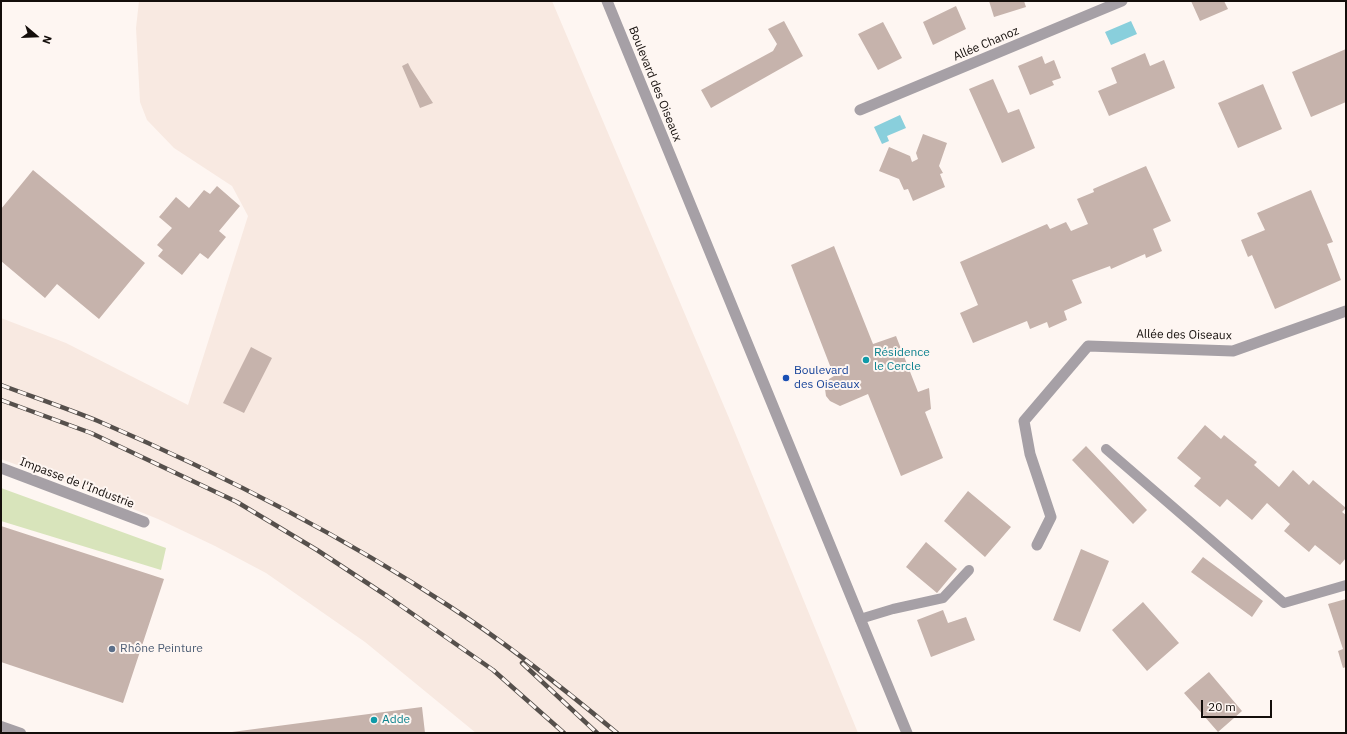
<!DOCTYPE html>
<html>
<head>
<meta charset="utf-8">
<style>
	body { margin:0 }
	#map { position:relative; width:1347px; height:734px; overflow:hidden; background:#fef6f2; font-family:"IBM Plex Sans",sans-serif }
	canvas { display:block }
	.frame { position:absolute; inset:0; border:2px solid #140e0b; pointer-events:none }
	.north { position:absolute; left:16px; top:16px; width:40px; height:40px; -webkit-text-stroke:3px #fef6f2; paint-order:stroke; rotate:109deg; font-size:11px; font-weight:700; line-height:16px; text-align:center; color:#140e0b }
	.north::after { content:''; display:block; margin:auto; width:14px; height:18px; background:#140e0b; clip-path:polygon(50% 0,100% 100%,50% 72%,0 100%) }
	.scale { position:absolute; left:1201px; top:700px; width:71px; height:18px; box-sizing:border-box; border:2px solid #140e0b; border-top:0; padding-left:5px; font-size:12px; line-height:14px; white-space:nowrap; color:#140e0b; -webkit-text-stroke:3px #fef6f2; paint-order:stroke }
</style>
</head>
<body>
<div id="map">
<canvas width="1347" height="734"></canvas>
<div class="frame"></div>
<div class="north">N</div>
<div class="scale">20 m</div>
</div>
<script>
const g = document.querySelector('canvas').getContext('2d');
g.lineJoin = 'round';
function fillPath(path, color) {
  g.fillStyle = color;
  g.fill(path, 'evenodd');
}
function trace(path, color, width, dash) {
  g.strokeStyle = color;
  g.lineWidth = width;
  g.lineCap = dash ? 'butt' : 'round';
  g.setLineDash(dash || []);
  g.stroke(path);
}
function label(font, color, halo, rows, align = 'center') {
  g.font = font + ' "IBM Plex Sans",sans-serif';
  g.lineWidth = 4;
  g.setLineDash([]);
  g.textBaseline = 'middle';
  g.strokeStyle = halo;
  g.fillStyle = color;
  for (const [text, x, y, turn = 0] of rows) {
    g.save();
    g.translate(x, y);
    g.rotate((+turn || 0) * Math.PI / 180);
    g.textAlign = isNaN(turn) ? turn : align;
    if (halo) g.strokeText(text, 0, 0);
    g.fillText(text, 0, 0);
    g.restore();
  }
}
const built = new Path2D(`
	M139,1H552L729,418L858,733H476L365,642L266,573L215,546L158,519L88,491L1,459V318L66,343L188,405L248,216L232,186L174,148L147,120L140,102L136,28Z`);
const green = new Path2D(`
	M1,488L166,548L161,570L1,521Z`);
const water = new Path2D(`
	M1131,21L1137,34L1111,45L1105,32Z
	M900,115L906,128L887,136L889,141L882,144L874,127Z`);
const building = new Path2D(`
	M989,1H1024L1026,7L994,17Z
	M1191,1H1224L1228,9L1200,21Z
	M956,6L966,29L933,45L923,22Z
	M784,21L803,56L711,108L701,90L773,51L777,44L768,29Z
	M883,22L902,58L878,70L858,34Z
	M1346,49V102L1311,117L1292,72Z
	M1145,53L1150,66L1164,60L1175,88L1109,116L1098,91L1117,83L1111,68Z
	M1042,56L1045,64L1054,60L1061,78L1052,81L1054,85L1030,95L1018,66Z
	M408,63L411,69L433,103L420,108L402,66Z
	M993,79L1008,113L1019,109L1035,148L1002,163L969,89Z
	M1263,84L1282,129L1238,148L1218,103Z
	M923,134L947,143L939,166L943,173L940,174L945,187L913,201L908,189L904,190L899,179L879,171L889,147L910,156L912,162L918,159L916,153Z
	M1146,166L1171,221L1153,229L1162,251L1146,258L1145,254L1111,269L1110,266L1072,280L1082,303L1064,311L1067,320L1049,328L1047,322L1030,329L1027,321L973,343L960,313L978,305L960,262L1047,224L1050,229L1066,222L1071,231L1088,224L1077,199L1094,192L1093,189Z
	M33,170L145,263L99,319L57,284L45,298L1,261V209Z
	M217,186L240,206L219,231L226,237L208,259L200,253L182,275L158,256L163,250L157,245L172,228L159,217L176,197L189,208L204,190L210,194Z
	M1311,190L1333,242L1327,244L1341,280L1275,309L1252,255L1248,257L1241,240L1265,230L1257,213Z
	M834,246L873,344L896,336L918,392L929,388L931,409L925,412L943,458L901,476L868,394L840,406L830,401L826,396L825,389L826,384L829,379L834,376L791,265Z
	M251,347L272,358L244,413L223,403Z
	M1205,425L1221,439L1224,435L1257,462L1254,465L1279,487L1293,470L1309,485L1313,480L1346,508L1342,512L1346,515V558L1340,565L1315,545L1309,552L1284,531L1290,524L1267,503L1252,520L1227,499L1220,507L1194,486L1201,478L1177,458Z
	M1086,446L1147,510L1133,524L1072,460Z
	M968,491L1011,527L985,557L944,521Z
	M1,526L164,579L123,703L1,662Z
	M926,542L957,569L937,593L906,567Z
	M1081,549L1109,561L1080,632L1053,620Z
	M1203,557L1263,601L1252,617L1191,572Z
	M1346,599V667L1343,668L1338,651L1343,649L1328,604Z
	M1143,602L1179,643L1147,671L1112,630Z
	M943,610L948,623L966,617L975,640L931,657L917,620Z
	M1209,672L1242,711L1218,732L1184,693Z
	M422,707L425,733H232V732Z`);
const service = new Path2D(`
	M1106,449L1284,603L1346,585
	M860,619L893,609L943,598L969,570
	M1,726L21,733`);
const minor = new Path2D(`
	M860,110L1122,1
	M1,468L144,522
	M1037,545L1051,517L1030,454L1024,421L1088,346L1233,351L1346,311`);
const tertiary = new Path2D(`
	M607,1L907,733`);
const rail = new Path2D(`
	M1,385C33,397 66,408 98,421C219,473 338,533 449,606C508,644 563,688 617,733
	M1,400L91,433L237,502L317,550L387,596L493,670L564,733
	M522,663L597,733`);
const markers = [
	[866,360,4,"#0f9aa8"],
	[786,378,4,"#1a4fb4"],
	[112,649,4,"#5c6f8a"],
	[374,720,4,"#0f9aa8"]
];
const streetNames = [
	["Allée Chanoz",986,44,-23],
	["Boulevard des Oiseaux",655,84,68],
	["Allée des Oiseaux",1184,335,1],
	["Impasse de l'Industrie",77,483,21]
];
const cultureNames = [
	["Résidence",874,353],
	["le Cercle",874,367],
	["Adde",382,720]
];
const transitNames = [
	["Boulevard",794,371],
	["des Oiseaux",794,385]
];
const serviceNames = [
	["Rhône Peinture",120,649]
];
fillPath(built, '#f8e9e1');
fillPath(green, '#d8e4bb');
fillPath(water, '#89cfdc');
fillPath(building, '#c6b3ac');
trace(service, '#a6a0a6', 10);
trace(minor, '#a6a0a6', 11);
trace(tertiary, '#a6a0a6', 11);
trace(rail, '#56504c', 4.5);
trace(rail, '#fef6f2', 3, [9]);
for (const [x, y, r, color] of markers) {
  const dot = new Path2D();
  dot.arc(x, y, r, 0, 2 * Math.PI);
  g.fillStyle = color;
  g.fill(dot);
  trace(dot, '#fef6f2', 1.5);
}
label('12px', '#140e0b', '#fef6f2', streetNames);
label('12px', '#0d838f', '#fef6f2', cultureNames, 'left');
label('12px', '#164399', '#fef6f2', transitNames, 'left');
label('12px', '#4e5e75', '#fef6f2', serviceNames, 'left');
</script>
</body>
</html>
